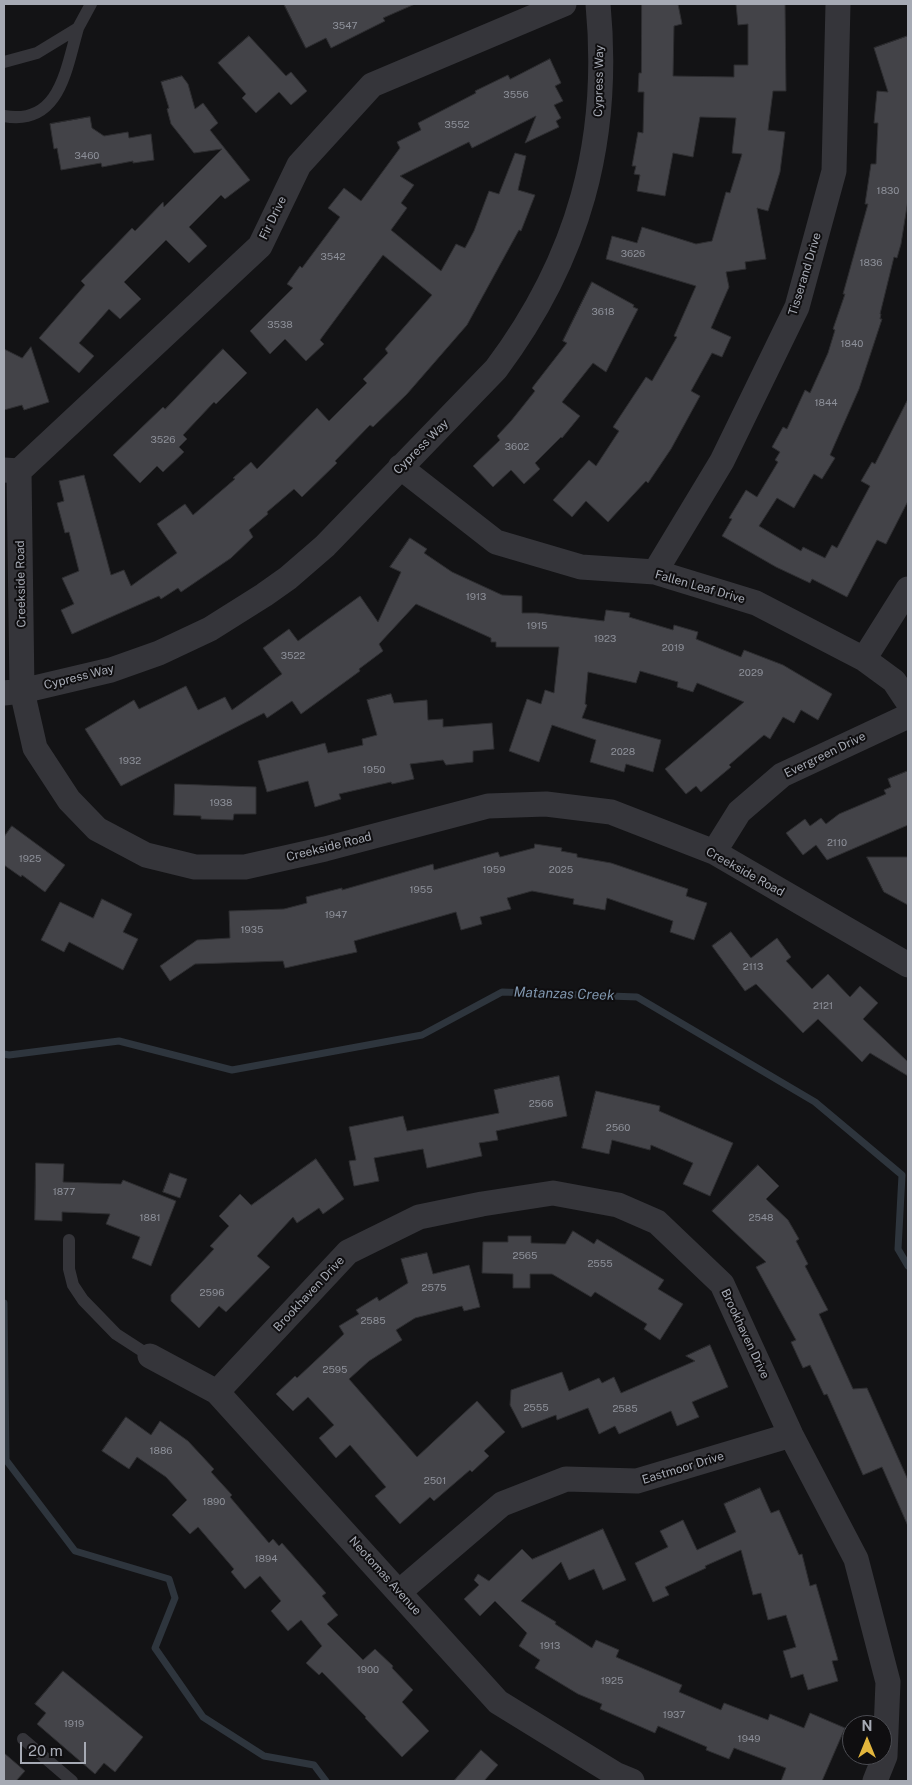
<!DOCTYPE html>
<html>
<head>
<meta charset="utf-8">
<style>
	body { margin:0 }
	#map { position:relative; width:912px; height:1785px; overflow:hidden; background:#131315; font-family:"Public Sans",sans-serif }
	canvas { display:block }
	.frame { position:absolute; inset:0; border:5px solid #a6aab4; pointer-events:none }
	.north { position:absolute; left:842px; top:1715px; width:50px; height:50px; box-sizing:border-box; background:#0f0e10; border:1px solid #4b4c52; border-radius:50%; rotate:0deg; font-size:14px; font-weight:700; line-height:20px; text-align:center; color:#a6aab4 }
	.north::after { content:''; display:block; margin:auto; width:18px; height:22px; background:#e3b63d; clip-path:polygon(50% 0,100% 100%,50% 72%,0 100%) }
	.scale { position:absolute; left:20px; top:1742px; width:66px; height:22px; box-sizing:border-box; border:2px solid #a6aab4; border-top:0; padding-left:6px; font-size:15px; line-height:18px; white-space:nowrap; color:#a6aab4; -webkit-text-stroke:4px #0f0e10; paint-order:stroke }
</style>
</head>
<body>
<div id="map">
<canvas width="912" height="1785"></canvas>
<div class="frame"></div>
<div class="north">N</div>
<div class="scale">20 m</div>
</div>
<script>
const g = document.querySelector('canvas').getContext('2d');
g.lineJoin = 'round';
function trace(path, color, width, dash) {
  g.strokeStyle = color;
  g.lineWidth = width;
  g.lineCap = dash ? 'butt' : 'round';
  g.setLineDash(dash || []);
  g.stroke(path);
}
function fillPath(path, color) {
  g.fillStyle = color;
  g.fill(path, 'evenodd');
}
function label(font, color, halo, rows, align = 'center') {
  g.font = font + ' "Public Sans",sans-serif';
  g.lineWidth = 4;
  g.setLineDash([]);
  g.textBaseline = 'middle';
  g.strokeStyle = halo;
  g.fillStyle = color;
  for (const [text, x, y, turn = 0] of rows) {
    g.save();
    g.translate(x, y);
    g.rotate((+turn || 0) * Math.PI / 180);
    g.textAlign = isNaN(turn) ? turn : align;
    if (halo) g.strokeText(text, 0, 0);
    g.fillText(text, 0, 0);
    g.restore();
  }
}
const stream = new Path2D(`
	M4,1054L9,1055L119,1041L232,1070L422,1035L502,992L637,997L815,1102L902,1175L898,1249L908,1266
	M4,1303L6,1460L75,1551L169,1579L175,1598L155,1648L203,1717L264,1756L314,1765L326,1781`);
const building = new Path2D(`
	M284,4H415L383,18L385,21L331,48L326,38L306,48Z
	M642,4H678L682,24L674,26L673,76L734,77V65H748V24L738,25L736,4H785L786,91H773L768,130L785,132L780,172L768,211L757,208L766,259L745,262L746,269L726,272L729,287L711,328L731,337L722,357L712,353L691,391L700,396L671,449L648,483L646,481L608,522L586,501L572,517L553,500L589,460L596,466L619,431L613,427L646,377L652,381L677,337L674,336L696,286L606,259L612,236L637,243L642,227L696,244L712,241L726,192L730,193L742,154L732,153L736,118L700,117L693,157L673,153L665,196L637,191L640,175L634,174L636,166H632L638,132L643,133L644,92H638L639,73H641Z
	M249,36L286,76L291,72L307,91L291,105L279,92L256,113L242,98L246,94L218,63Z
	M908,36V200L901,244L897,258L894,257L880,314H881L880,319H882L859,389L830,455L835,458L822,479L814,474L794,508L777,498L759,526L801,551L803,547L825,558L832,545L837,548L870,486L861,481L872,462L875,464L908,399V501L886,544L877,540L847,597L812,579L810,583L776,567L722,536L732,519L729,518L746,490L757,497L778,462L775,460L780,452L772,447L783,427L787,429L805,390L810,393L828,353L835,330L833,329L845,294H843L868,204H865L871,164H876L878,123H874L877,91L888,92L874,48Z
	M550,59L561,83L555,86L563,101L554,105L561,118L556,121L559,127L525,143L536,116L472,148L469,142L400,176L414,185L401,203L407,208L391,230L441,271L456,244L465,248L474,231L489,191L499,194L515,153L526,156L518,190L535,195L521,231L519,230L467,325L407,394L373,427L370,425L335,461L337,463L302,497L294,489L267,512L268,514L249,530L253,537L231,558L181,592L178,588L161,599L159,596L72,634L61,610L74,604L62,578L79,571L69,532L65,533L57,503L64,501L59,481L84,475L111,575L124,570L131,586L177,553L157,524L185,504L193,515L235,479L233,478L251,462L257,469L317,408L329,421L367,383L363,379L388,353L385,349L432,295L383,255L320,340L324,344L306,361L285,339L270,354L250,331L293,288L287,284L300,266L302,268L340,217L328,208L344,188L361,201L400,148L397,142L421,130L418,123L476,93L475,91L508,75L510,79Z
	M182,76L188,84L195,109L203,103L218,123L210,130L250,180L225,199L221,195L189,227L207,246L189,263L166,240L124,282L141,299L120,319L109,309L79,343L94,356L79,373L39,338L85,285L81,281L132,228L135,231L163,202L164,207L222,149L194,153L171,124L167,109L169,108L161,82Z
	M90,117L92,128L104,136L128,132L129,138L151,134L154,160L133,163V161L102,167L101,163L61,170L57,148L54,149L50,124Z
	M592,282L634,305L633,307L638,309L606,372L593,363L562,402L580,416L562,438L561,437L535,463L540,469L524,484L511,470L493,487L473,466L500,440L497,436L511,421L535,391L532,388L567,343L563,341Z
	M31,347L49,402L24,410L22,405L4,410V349L22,358Z
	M223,349L247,373L216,404L214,402L183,435L187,439L179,447L184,452L163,472L157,466L140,483L113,455L163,407L165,409Z
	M410,538L427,549L424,553L452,572L502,595L522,596V613H537L604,621L606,610L630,613L629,617L673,630L674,625L698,632L696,639L741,657L744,650L783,665L832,694L818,720L801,710L794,723L783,717L770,739L764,735L729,765L731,767L701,792L696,786L686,794L665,769L744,702L697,683L693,692L677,687L678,682L640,671L636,683L588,672L585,704L587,705L582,718L661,740L653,772L626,764L624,772L590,762L596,740L552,725L539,762L509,751L527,699L541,704L545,690L554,693L559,647H496V642H491V638L416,604L379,644L383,651L359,669L360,671L301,714L292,701L267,718L264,713L121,786L85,729L134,700L139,709L186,686L198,710L225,697L232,710L282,674L263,648L289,629L298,641L360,596L378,622L401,572L390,567Z
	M391,694L394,703L427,700L428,720L443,719V727L492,723L494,749L473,751V762L446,765L443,760L410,764L414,779L392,784L391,782L339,794L341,799L315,807L308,781L267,792L258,761L325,743L328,753L363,745L362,739L377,735L367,700Z
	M908,771V825L827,860L816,845L803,855L786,833L805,819L810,826L821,818L826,824L839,814L886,794L884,790L891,787L888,779Z
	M175,784L256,787V814H234L233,820L201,819V816L174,815Z
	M12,826L65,865L45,892L22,875L21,877L4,865V837Z
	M535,844L562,848L561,851L577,854V857L611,863L688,889L686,896L707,903L694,940L670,932L673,921L607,898L605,910L573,904L574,899L532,891L507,898L511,909L480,917L482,924L461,930L456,912L354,941L357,952L285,968L283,961L195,964L170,981L160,966L197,940L230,938L229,911L284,909L307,903L306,897L342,888V890L433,864L434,870L498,852L500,857L534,848Z
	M867,857H908V905L884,892Z
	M102,899L132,914L123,932L138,939L123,970L69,942L64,952L41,940L60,902L93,918Z
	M731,932L751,958L777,938L791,957L786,961L812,989L828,974L850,997L860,986L878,1003L863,1019L908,1062V1076L870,1053L862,1062L818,1019L803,1033L756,984L745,991L712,946Z
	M559,1076L567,1116L496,1131L498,1140L479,1143L482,1156L427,1168L423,1149L374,1158L379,1181L354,1186L349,1161L356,1160L349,1127L403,1116L407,1131L499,1113L494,1090Z
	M596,1091L660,1106L659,1111L733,1143L710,1196L683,1184L693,1163L651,1145L650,1150L612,1140L609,1154L582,1148Z
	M316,1159L344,1199L323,1214L319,1208L297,1223L293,1217L257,1256L270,1267L226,1312L219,1306L199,1328L171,1301V1295L214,1249L210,1246L229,1226L219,1216L240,1194L251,1205Z
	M36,1163L64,1164L63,1182L121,1184L123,1180L176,1201L151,1266L132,1258L140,1237L106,1224L110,1214L62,1212V1221L35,1220Z
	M758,1165L779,1186L766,1199L788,1220L799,1239L796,1241L808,1264L805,1266L828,1310L819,1314L853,1389L867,1388L908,1480V1526L882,1467L863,1475L827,1394L824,1395L810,1365L803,1368L791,1342L796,1340L756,1267L766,1262L712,1211Z
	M170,1173L187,1179L180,1198L163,1192Z
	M573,1231L594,1244L597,1239L664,1280L658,1289L683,1304L660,1340L644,1329L647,1324L595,1292L591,1297L552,1274H530V1288H513V1274L482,1273L483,1242H508V1236H531V1243L565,1244Z
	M427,1253L433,1274L469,1265L480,1307L464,1311L462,1306L415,1318L396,1330L402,1340L369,1361L349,1379L417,1457L477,1401L505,1432L484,1451L489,1456L472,1472L470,1470L434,1501L430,1497L400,1524L375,1496L386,1487L350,1445L336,1458L319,1438L334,1425L308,1397L293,1411L276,1394L295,1376L297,1378L344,1334L339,1326L359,1314L356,1310L377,1297L379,1301L408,1283L401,1259Z
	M710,1345L728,1387L692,1402L699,1417L677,1426L671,1411L619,1434L615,1426L599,1434L588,1408L557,1420L556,1415L522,1428L510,1405L511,1390L562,1372L569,1391L599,1378L602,1383L614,1377L621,1393L695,1361L686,1356Z
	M126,1417L151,1435L160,1421L188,1441L214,1469L211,1472L232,1495L230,1497L269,1543L273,1539L279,1546L282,1543L326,1593L322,1596L338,1615L327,1624L363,1660L375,1649L393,1666L392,1668L413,1690L402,1702L429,1731L402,1757L365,1718L366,1717L322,1672L319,1675L306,1663L322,1646L301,1620L288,1631L271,1611L281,1601L260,1576L245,1589L231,1572L234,1569L198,1527L190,1534L172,1515L187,1500L166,1477L137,1457L129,1469L102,1451Z
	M760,1488L771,1513L779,1510L799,1555L802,1554L810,1586L816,1584L838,1660L832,1661L838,1681L808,1690L803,1674L791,1678L783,1651L796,1647L786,1615L768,1620L761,1593L753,1595L741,1550L705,1566L706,1568L665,1587L669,1595L653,1602L635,1563L668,1547L660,1531L683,1520L697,1550L736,1532L724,1504Z
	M603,1529L626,1580L603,1590L594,1569L569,1580L561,1562L521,1601L556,1622L555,1624L592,1648L596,1640L619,1650L616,1657L682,1685L679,1692L721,1710L724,1703L768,1720L770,1714L804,1728L810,1713L845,1728L822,1781H781L786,1768L734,1748L729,1759L706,1750L707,1747L658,1726L655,1733L600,1709L602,1704L578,1694L535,1668L540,1660L519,1646L527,1633L495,1601L480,1616L464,1599L479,1585L474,1580L478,1574L489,1581L522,1549L532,1559Z
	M63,1671L143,1737L115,1772L104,1763L95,1774L37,1724L46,1713L35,1704Z
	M481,1750L498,1765L484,1781H454Z
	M4,1753L25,1771L16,1781H4Z`);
const service = new Path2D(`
	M4,62L37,53L78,28L91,4
	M4,116C60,126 66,69 78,28
	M69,1240V1269L73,1285L83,1300L116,1334L150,1356
	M23,1739L72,1781`);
const minor = new Path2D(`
	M400,467L496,542L581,567L655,572L756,603L864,659L894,681L908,702
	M4,470L19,471L260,246L299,165L372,85L564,4
	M19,471L22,691L35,748L69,800L97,829L146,855L195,867H245L325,849L488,806L546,804L611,812L714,852L908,965
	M655,572L722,461L797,307L834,171L838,4
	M864,659L908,589
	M4,693L22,691L111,670L159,653L210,629L264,595L288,578L325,546L496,369C579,258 611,141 598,4
	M714,852L739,812L782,775L908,716
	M150,1356L217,1392L498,1702L615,1774L632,1781
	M217,1392L348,1252L419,1217L482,1204L553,1193L618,1205L657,1222L722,1284L791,1435L856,1559L888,1682L885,1756L875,1781
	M399,1592L502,1504L566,1479L637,1481L791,1435`);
const numberNames = [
	["3547",345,26],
	["3556",516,95],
	["3552",457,125],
	["3460",87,156],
	["1830",888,191],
	["3626",633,254],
	["3542",333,257],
	["1836",871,263],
	["3618",603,312],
	["3538",280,325],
	["1840",852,344],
	["1844",826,403],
	["3526",163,440],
	["3602",517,447],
	["1913",476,597],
	["1915",537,626],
	["1923",605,639],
	["2019",673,648],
	["3522",293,656],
	["2029",751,673],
	["2028",623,752],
	["1932",130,761],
	["1950",374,770],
	["1938",221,803],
	["2110",837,843],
	["1925",30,859],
	["1959",494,870],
	["2025",561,870],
	["1955",421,890],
	["1947",336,915],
	["1935",252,930],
	["2113",753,967],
	["2121",823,1006],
	["2566",541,1104],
	["2560",618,1128],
	["1877",64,1192],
	["1881",150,1218],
	["2548",761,1218],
	["2565",525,1256],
	["2555",600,1264],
	["2575",434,1288],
	["2596",212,1293],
	["2585",373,1321],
	["2595",335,1370],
	["2555",536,1408],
	["2585",625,1409],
	["1886",161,1451],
	["2501",435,1481],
	["1890",214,1502],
	["1894",266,1559],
	["1913",550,1646],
	["1900",368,1670],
	["1925",612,1681],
	["1937",674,1715],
	["1919",74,1724],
	["1949",749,1739]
];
const streetNames = [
	["Cypress Way",599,81,-89],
	["Fir Drive",273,218,-64],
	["Tisserand Drive",805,274,-73],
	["Cypress Way",421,447,-45],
	["Creekside Road",21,584,-91],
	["Fallen Leaf Drive",700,587,16],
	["Cypress Way",79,677,-14],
	["Evergreen Drive",825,755,-26],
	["Creekside Road",329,847,-14],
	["Creekside Road",745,872,29],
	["Brookhaven Drive",309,1294,-47],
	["Brookhaven Drive",745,1334,65],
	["Eastmoor Drive",683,1468,-17],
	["Neotomas Avenue",385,1576,48]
];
const waterNames = [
	["Matanzas Creek",564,994,2]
];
trace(stream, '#2e353d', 7);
fillPath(building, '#434348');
trace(building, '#2e2e31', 1);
trace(service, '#35353a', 12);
trace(minor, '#35353a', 25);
label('10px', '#8d9099', null, numberNames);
label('12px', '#a6aab4', '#0f0e10', streetNames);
label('italic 14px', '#7f95ad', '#0f0e10', waterNames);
</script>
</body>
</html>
